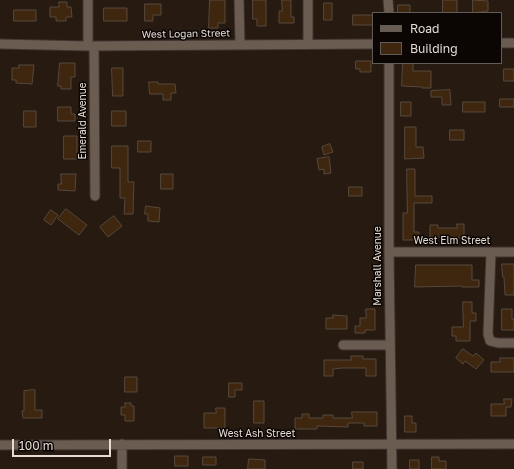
<!DOCTYPE html>
<html>
<head>
<meta charset="utf-8">
<style>
	body { margin:0 }
	#map { position:relative; width:514px; height:469px; overflow:hidden; background:#271a10; font-family:"Golos Text",sans-serif }
	canvas { display:block }
	.legend { position:absolute; left:372px; top:12px; width:130px; height:52px; box-sizing:border-box; background:#0b0604; border:1px solid #625c58; margin:0; padding:5px 7px; list-style:none; font-size:12px; color:#e5dcd5 }
	.legend li { display:flex; align-items:center; gap:8px; height:20px }
	.legend b { width:20px; border:1px solid #625c58 }
	.scale { position:absolute; left:12px; top:439px; width:99px; height:18px; box-sizing:border-box; border:2px solid #e5dcd5; border-top:0; padding-left:5px; font-size:12px; line-height:14px; white-space:nowrap; color:#e5dcd5; -webkit-text-stroke:3px #0b0604; paint-order:stroke }
</style>
</head>
<body>
<div id="map">
<canvas width="514" height="469"></canvas>
<ul class="legend">
<li><b style="height:5px;background:#6b5c51"></b>Road</li>
<li><b style="height:11px;background:#3e260f"></b>Building</li>
</ul>
<div class="scale">100 m</div>
</div>
<script>
const g = document.querySelector('canvas').getContext('2d');
g.lineJoin = 'round';
function fillPath(path, color) {
  g.fillStyle = color;
  g.fill(path, 'evenodd');
}
function trace(path, color, width, dash) {
  g.strokeStyle = color;
  g.lineWidth = width;
  g.lineCap = dash ? 'butt' : 'round';
  g.setLineDash(dash || []);
  g.stroke(path);
}
function label(font, color, halo, rows, align = 'center') {
  g.font = font + ' "Golos Text",sans-serif';
  g.lineWidth = 3;
  g.setLineDash([]);
  g.textBaseline = 'middle';
  g.strokeStyle = halo;
  g.fillStyle = color;
  for (const [text, x, y, turn = 0] of rows) {
    g.save();
    g.translate(x, y);
    g.rotate((+turn || 0) * Math.PI / 180);
    g.textAlign = isNaN(turn) ? turn : align;
    if (halo) g.strokeText(text, 0, 0);
    g.fillText(text, 0, 0);
    g.restore();
  }
}
const building = new Path2D(`
	M210,0H225V23H218V28H209Z
	M253,0H266V26H257V19H253Z
	M282,0H291V17H294V23H279V11H282Z
	M443,0H457V13H443Z
	M473,0L488,1V11L473,13Z
	M59,2H67V7H71L72,17H66V21H56V17H50V7H59Z
	M324,3H332V20H324Z
	M145,4H161V15H153V21H145Z
	M398,5H410V13H398Z
	M104,8H127V21H104Z
	M14,10H36V21H14Z
	M353,15H373V25H353Z
	M356,61H371V72H360V69H356Z
	M60,63H75V77H71V89H61V86H58Z
	M403,63H413V71H431V88H422V87L402,86Z
	M19,65H34L32,84L16,83V80H12V68H19Z
	M112,68H123V96H113Z
	M504,69H514V81H504Z
	M149,82H158V84H175L176,93H171V100H163V94H150Z
	M450,90L451,105H442V97H431V91Z
	M500,99H514V107H500Z
	M401,102H411V116H401Z
	M463,102H485V112H463Z
	M58,107H71V114H75V121H58Z
	M24,111H36V127H24Z
	M112,111H126V126H112Z
	M405,127H416V147H423L424,158L405,159Z
	M450,130H464V140H450Z
	M64,136H77V159H64Z
	M138,141H151V152H138Z
	M330,144L333,152L324,155L322,147Z
	M112,146H128V182H134L133,214H124L125,198H120V168H112Z
	M329,157L331,173L324,174V169L319,170L317,159Z
	M407,169H415V196H432V203H414V232H419V240H403V213H407Z
	M61,174H76L75,191L58,190V184H61Z
	M161,174H173V189H161Z
	M349,187H362V196H349Z
	M146,206L160,208L159,222L148,221V214H145Z
	M66,209L87,225L79,235L58,219Z
	M51,210L58,215L51,225L44,220Z
	M114,216L122,226L108,237L100,227Z
	M457,224H464V238L430,237V225H438V228H457Z
	M502,264H514V295H505L504,277H503Z
	M416,265H472V280H479V287H462V286L415,287Z
	M463,302H472V313H476V321H470V341H456V336H452V327H463Z
	M366,309H375V330H365V333H355V326H360V318H366Z
	M502,309H512V319H514V330H502Z
	M333,315L347,316V329H326V318H333Z
	M463,349L473,356L476,353L484,360L476,369L465,361L463,364L456,358Z
	M351,356H363V359H376V376H366V368H342L333,369V376H324V360H351Z
	M500,358H514V372H491V362H500Z
	M125,377H137V392H125Z
	M229,383H242V390H235V397H229Z
	M35,390V410H42V418H23L22,411H24V391Z
	M504,399H512L511,407H506V416H491V404H504Z
	M254,401H264V423H254Z
	M125,403H131V406H134V421H125V415H121V407H125Z
	M216,408H225V428H204V413H216Z
	M352,412H377V426H364V423H348V427L317,426V429H295V418H302V414H309V418H323V415H333V418H352Z
	M405,416H412V423H416V432H405Z
	M175,456H188V466H175Z
	M203,457H216V465H203Z
	M432,457H439V461H446V469H432Z
	M249,459L265,460V469H248Z
	M410,460H419V469H410Z
	M353,462H363V469H353Z`);
const minor = new Path2D(`
	M88,0V46
	M239,0L240,44
	M308,0V44
	M388,0L389,13
	M501,43H514
	M0,44L88,46L373,44
	M94,46L95,196
	M389,63V252L392,469
	M389,252H514
	M491,252L488,334L490,341L498,343H514
	M343,345H390
	M122,444V469
	M0,445L514,444`);
const streetNames = [
	["West Logan Street",186,34,-1],
	["Emerald Avenue",83,121,-90],
	["West Elm Street",452,241],
	["Marshall Avenue",378,266,-90],
	["West Ash Street",257,434]
];
fillPath(building, '#3e260f');
trace(building, '#56483c', 1);
trace(minor, '#3e3430', 11);
trace(minor, '#6b5c51', 9);
label('10px', '#e5dcd5', '#0b0604', streetNames);
</script>
</body>
</html>
